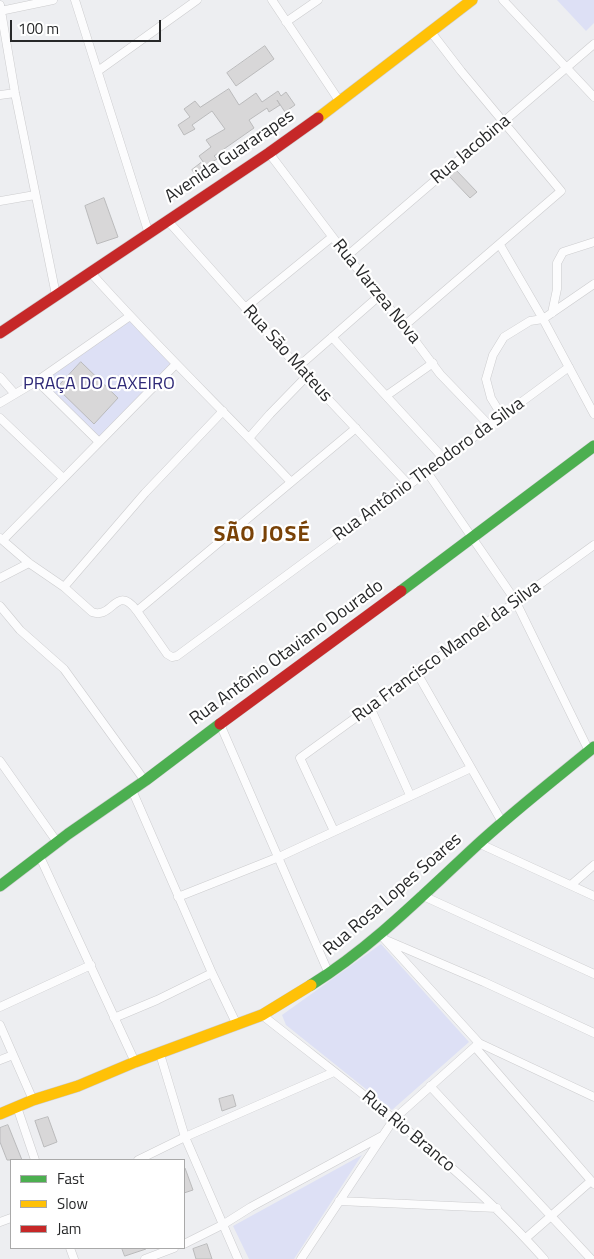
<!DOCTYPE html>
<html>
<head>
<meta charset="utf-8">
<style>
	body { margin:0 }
	#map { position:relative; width:594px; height:1259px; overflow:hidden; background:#edeef1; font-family:"Titillium Web",sans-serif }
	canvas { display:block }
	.legend { position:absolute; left:10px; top:1159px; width:175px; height:90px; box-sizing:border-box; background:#fff; border:1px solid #a9a9a9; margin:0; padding:6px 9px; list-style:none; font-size:15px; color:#272829 }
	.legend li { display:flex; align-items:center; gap:10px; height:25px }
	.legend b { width:25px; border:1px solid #a9a9a9 }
	.scale { position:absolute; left:10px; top:20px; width:151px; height:22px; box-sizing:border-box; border:2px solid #272829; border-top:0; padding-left:6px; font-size:15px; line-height:18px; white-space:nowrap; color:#272829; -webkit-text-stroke:4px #fff; paint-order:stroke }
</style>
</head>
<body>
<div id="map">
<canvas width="594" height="1259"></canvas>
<ul class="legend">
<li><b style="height:6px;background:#4caf50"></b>Fast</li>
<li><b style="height:6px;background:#ffc107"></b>Slow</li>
<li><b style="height:6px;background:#c62828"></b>Jam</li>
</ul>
<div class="scale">100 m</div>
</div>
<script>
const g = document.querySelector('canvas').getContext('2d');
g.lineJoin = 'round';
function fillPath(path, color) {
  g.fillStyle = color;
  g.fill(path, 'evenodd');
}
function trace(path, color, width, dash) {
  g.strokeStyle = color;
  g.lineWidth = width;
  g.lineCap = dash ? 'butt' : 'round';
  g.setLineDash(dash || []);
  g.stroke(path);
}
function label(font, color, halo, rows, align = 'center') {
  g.font = font + ' "Titillium Web",sans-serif';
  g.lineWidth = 4.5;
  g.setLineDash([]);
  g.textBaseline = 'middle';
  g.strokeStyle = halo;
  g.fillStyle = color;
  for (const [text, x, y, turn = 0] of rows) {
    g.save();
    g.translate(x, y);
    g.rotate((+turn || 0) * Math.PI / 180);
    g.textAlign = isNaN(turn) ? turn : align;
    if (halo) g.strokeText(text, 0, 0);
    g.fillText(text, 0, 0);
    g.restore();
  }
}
const green = new Path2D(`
	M557,0H594V23L586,31Z
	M130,319L173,364L99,439L41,381Z
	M381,944L469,1042L392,1110L286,1025L282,1015Z
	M362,1155L294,1259H249L233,1226Z`);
const building = new Path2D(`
	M265,46L274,59L236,86L227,73Z
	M229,89L239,105L256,93L262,102L278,91L281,96L286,92L295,105L285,112L277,100L280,105L269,112L267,108L249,120L254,128L214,156L217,159L206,166L199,156L211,147L206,140L225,129L212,111L192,125L195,129L184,135L178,125L190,117L184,109L195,101L200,107Z
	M201,163L210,174L200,181L192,170Z
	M456,170L477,192L470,198L449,176Z
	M104,198L118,237L97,244L85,206Z
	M81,362L118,398L94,424L57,388Z
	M233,1095L236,1106L222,1111L219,1099Z
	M48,1117L57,1142L44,1147L35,1121Z
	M8,1125L22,1160H7L0,1142V1128Z
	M184,1168H185L193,1190L184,1193Z
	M207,1244L212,1259H196L193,1249Z
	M122,1248H146V1249L125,1256Z`);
const street = new Path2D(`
	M75,0L149,234
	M272,0L340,102
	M503,0L594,97
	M0,5L15,93L56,295
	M0,11L53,0
	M286,22L318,0
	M98,71L197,0
	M0,95L15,93
	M269,153L347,256L404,326L440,374L490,426
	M0,201L35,195
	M168,221L298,367L409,485
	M500,245L543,319L594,414
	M347,256L594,44
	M91,273C155,345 225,412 291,482
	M245,308L332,237
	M552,313L557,289V263L563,252L594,242
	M404,326L561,191L461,71L431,32
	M332,337L444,459
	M298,367L379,296
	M0,377L14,393
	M37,381L99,442
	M386,396L433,363
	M0,403L37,381L130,316
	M502,416L491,398L486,379L493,355L504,337L530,321L543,319L594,284
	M0,418L63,478
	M249,438L270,414L307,376
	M427,472L515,600L589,751
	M0,538L29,563L64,587L92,612C113,620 116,583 137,611L356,428
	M3,540L176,364
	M0,578L29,563
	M64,587L145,493L223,411
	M0,606L20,630L64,669L145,781
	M137,611L167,654L172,657L177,656L569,367
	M417,673L502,822
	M370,707L410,795
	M220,724L329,974
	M0,761L57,842
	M132,790L212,973L237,1025
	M334,831L300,758L594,545
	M478,843L594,896
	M40,857L135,1062
	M571,885L594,865
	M421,895L594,974
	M178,897L279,857L471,768
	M380,934L479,1043L594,1097
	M388,941L484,982L594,1033
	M0,1007L91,965
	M262,1015C359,1092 462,1166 544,1259
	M114,1018L157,1000L212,973
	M0,1025L33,1100
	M475,1047L594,1184
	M160,1054L185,1137L238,1259
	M0,1060L13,1055
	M430,1086L591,1259
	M17,1107L35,1160
	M138,1160L185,1137L334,1072
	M339,1201L497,1208
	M0,1222L11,1218
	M526,1238L591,1181
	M184,1244L224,1224L251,1207L382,1136
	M70,1248L74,1259
	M145,1259L174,1248
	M301,1259L394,1119L479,1043`);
const fast = new Path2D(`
	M401,591L594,446
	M0,886L68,834L146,780L220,724
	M311,985C372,947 424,894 477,845C514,811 555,779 594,747`);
const slow = new Path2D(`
	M318,118L472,0
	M0,1114L33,1100L78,1086L135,1062L262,1015L311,985`);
const jam = new Path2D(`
	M0,333L269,153L318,118
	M220,724L401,591`);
const streetNames = [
	["Rua Jacobina",471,150,-40],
	["Avenida Guararapes",230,157,-34],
	["Rua Varzea Nova",376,292,51],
	["Rua São Mateus",287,354,48],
	["Rua Antônio Theodoro da Silva",429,470,-36],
	["Rua Francisco Manoel da Silva",447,652,-36],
	["Rua Antônio Otaviano Dourado",287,653,-36],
	["Rua Rosa Lopes Soares",393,895,-41],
	["Rua Rio Branco",408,1132,40]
];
const parkNames = [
	["PRAÇA DO CAXEIRO",99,385]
];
const districtNames = [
	["SÃO JOSÉ",262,536]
];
fillPath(green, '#dde0f5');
fillPath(building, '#d8d7d8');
trace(building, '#bababb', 1);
trace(street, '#ccccce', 9);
trace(fast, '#ccccce', 12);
trace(slow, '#ccccce', 12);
trace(jam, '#ccccce', 12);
trace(street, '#fcfcfd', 8);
trace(fast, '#4caf50', 11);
trace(slow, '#ffc107', 11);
trace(jam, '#c62828', 11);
label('18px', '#272829', '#fff', streetNames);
label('18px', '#2e2977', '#fff', parkNames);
g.letterSpacing = '1px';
label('bold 22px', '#794207', '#fff', districtNames);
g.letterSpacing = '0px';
</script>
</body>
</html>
